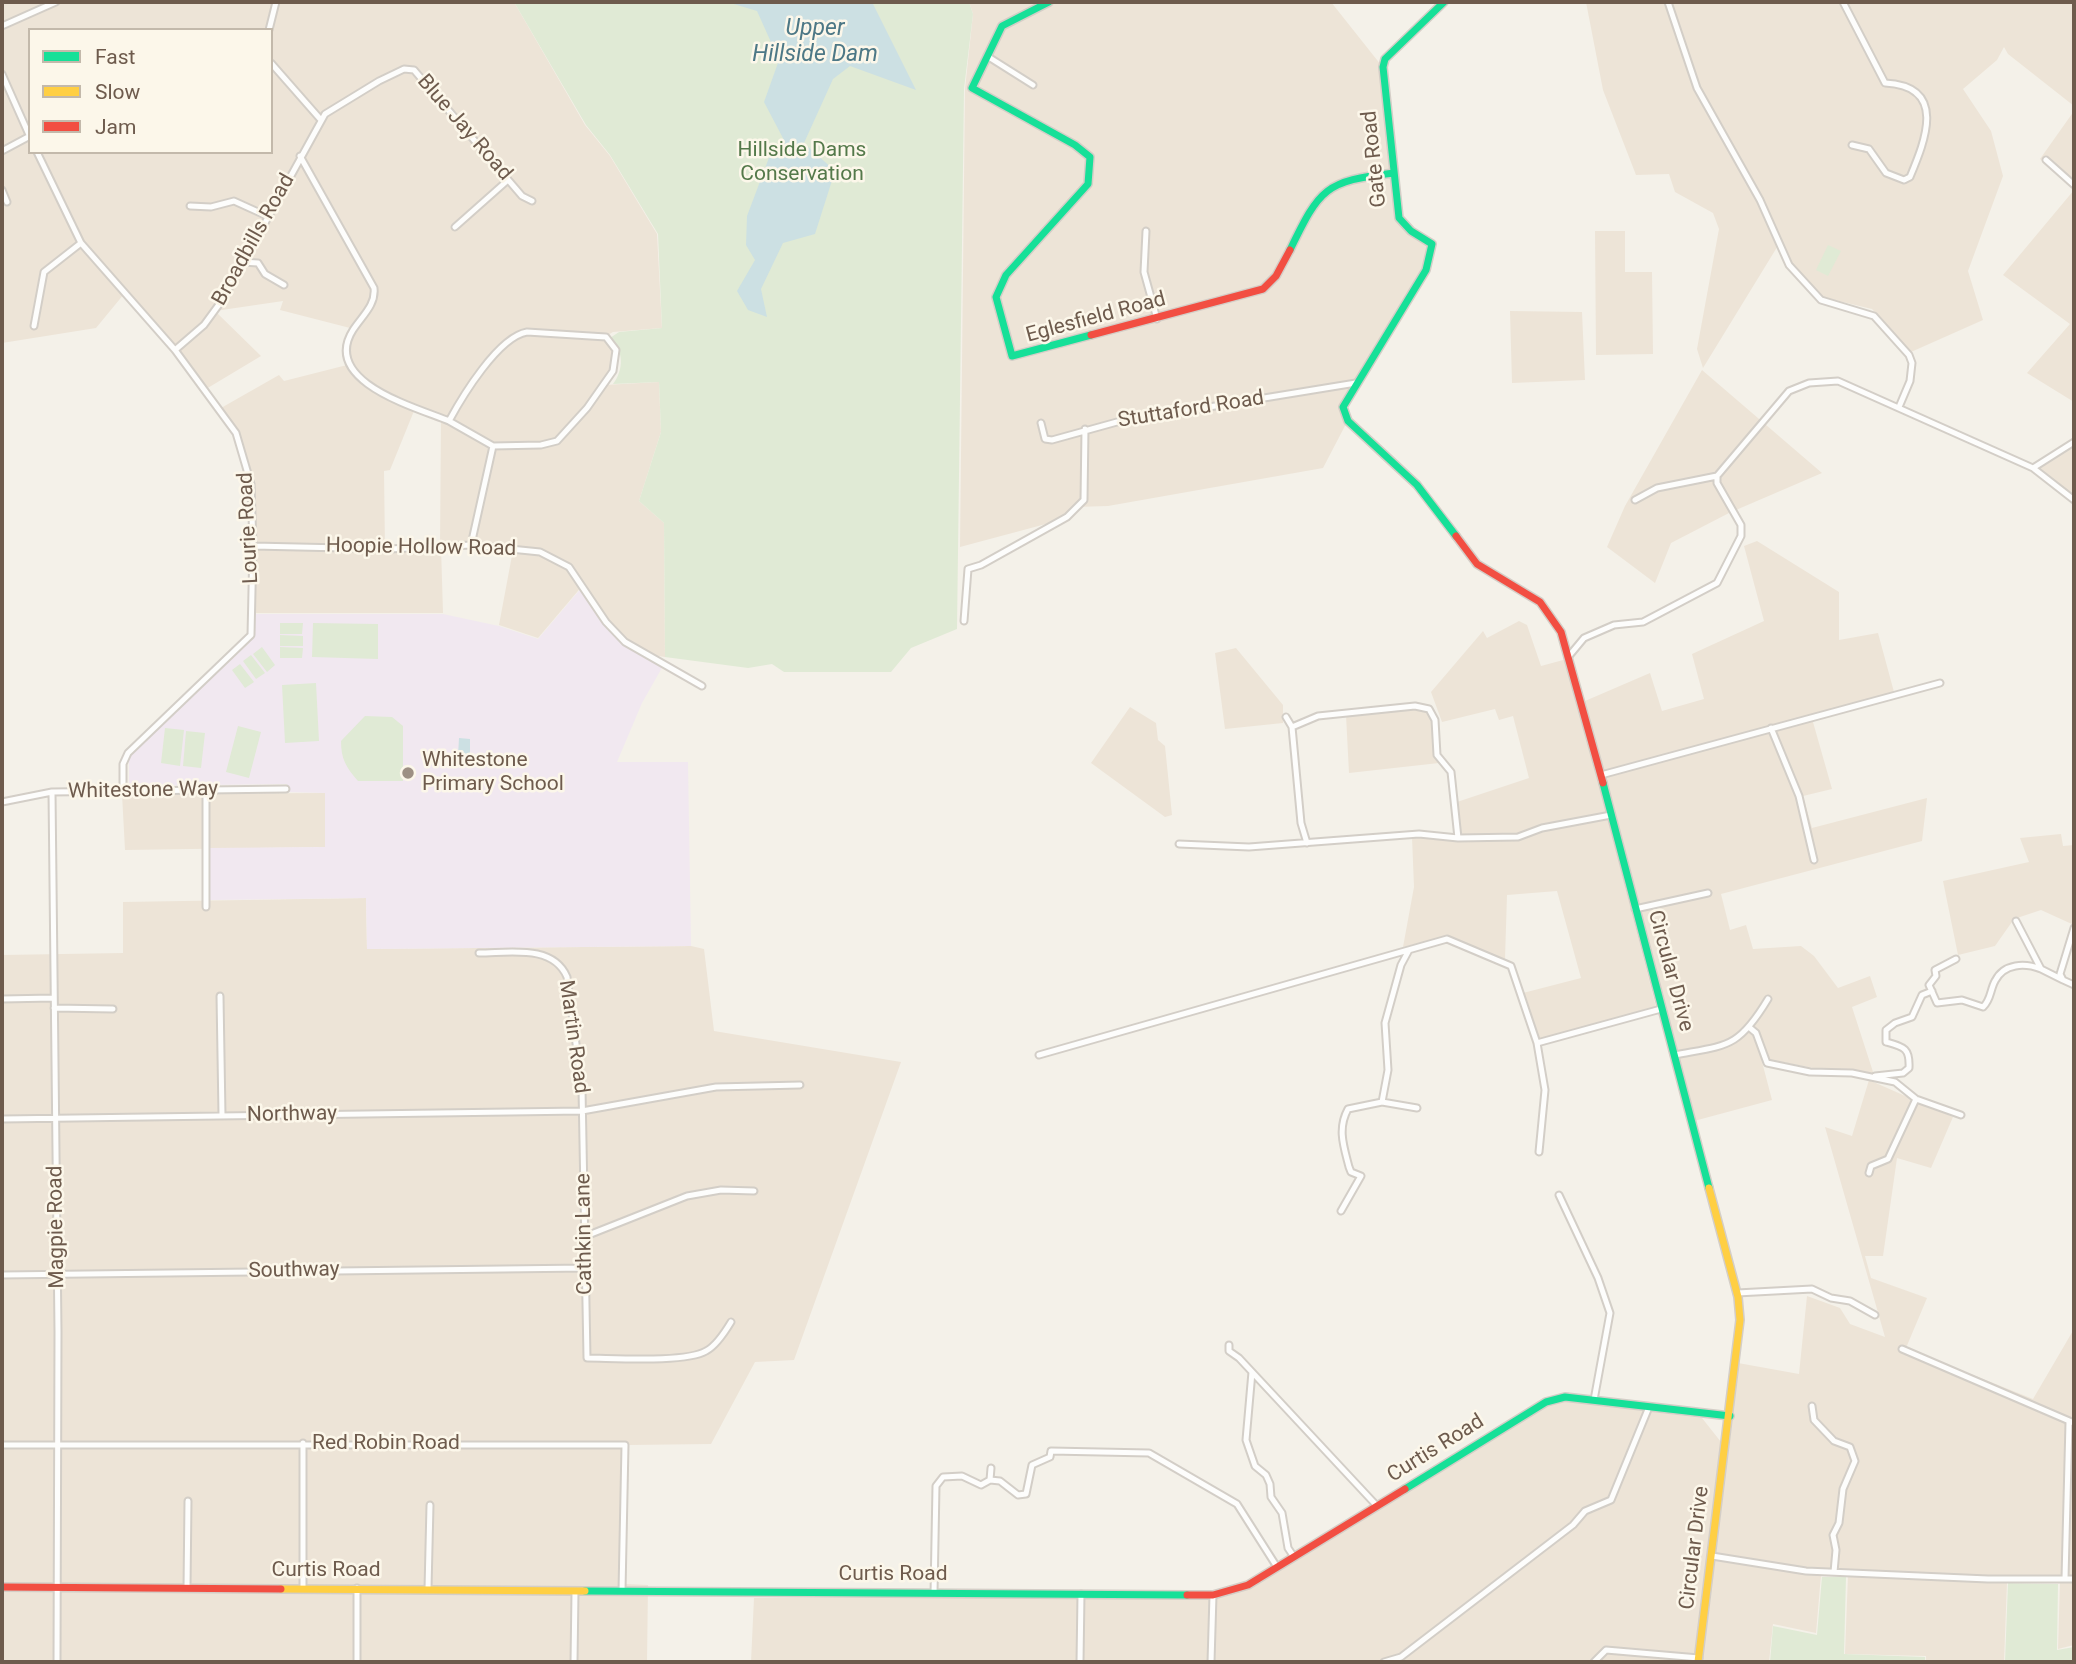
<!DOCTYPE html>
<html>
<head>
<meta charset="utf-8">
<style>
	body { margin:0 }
	#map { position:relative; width:2076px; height:1664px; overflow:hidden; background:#f4f1e9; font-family:Roboto,sans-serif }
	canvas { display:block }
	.frame { position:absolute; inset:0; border:4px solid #6e5b4d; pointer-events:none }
	.legend { position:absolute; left:28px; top:28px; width:245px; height:126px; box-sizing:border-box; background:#fcf7ea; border:2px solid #c3b9ab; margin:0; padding:9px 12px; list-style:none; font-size:21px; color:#6e5b4d }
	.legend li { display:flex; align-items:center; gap:14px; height:35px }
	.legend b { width:35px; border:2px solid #c3b9ab }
</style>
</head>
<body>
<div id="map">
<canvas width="2076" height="1664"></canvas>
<div class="frame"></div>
<ul class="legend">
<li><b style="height:9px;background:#16e098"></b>Fast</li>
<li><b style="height:9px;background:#ffcf43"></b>Slow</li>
<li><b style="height:9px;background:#f24e42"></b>Jam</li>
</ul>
</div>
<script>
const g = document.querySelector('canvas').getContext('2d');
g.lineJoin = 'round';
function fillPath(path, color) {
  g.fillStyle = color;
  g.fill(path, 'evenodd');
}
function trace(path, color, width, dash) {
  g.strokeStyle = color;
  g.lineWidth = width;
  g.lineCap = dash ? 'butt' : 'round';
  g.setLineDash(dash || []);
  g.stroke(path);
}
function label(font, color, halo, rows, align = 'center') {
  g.font = font + ' Roboto,sans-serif';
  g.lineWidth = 5;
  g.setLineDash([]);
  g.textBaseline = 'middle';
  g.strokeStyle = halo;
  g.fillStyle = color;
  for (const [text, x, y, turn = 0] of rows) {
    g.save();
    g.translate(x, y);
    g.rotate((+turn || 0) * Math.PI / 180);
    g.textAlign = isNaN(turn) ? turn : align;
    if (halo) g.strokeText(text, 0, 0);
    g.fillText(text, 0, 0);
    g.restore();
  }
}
const residential = new Path2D(`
	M2,2H514L585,125L610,156L657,234L662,328L613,332L606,336L615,350V363L604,385L659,382L661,432L639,501L664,523L665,657L639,653L615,633L583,585L538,638L499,625L513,550L441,547L443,613H254L252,484L242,443L221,408L279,375L284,381L351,364L349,349L354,329L280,310L283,301L215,311L261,356L206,389L124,294L96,328L2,343ZM30,30H271V152H30ZM416,406L441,416L440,548L385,550L384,471L390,470Z
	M969,2H1331L1381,65L1398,218L1431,244L1424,270L1342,407L1347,422L1323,468L1108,506L1075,507L1057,521L960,547L965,89L973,14Z
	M1586,2H2074V106L2008,54L2004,47L1997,60L1963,89L1991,131L2003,176L1968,271L1983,320L1911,352L1872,309L1822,297L1804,280L1779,244L1703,368L1697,349L1719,229L1713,213L1675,192L1669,174L1636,175L1603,90Z
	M2074,111V402L2027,373L2070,324L2003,275L2074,190L2040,159Z
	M1595,231H1625V272H1652L1653,354L1596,355Z
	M1510,311L1582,312L1585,380L1512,383Z
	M1702,370L1822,473L1729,513L1671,543L1655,583L1607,547L1625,506Z
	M2074,444V498L2035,468Z
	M1757,541L1839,592V640L1878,633L1894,692L1811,715L1832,789L1803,796L1812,828L1927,798L1922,841L1721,894L1730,930L1746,925L1753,949L1801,946L1814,956L1838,988L1870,976L1877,997L1852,1007L1874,1075L1853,1070L1813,1068L1761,1058L1772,1100L1694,1121L1585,701L1650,673L1662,711L1704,699L1692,654L1764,621L1744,546Z
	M1519,621L1527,625L1541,666L1567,659L1656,1007L1539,1039L1523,993L1581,978L1557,891L1507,895L1505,959L1447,936L1403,947L1414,887L1412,837L1462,840L1457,802L1529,778L1513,716L1499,720L1495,709L1442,722L1431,692L1483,631L1487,638Z
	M1236,648L1283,705V723L1225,729L1215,653Z
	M1130,707L1156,723L1158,740L1165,746L1172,815L1165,817L1091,763Z
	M1417,708L1429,712L1433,719L1435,757L1439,763L1349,773L1346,715Z
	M325,793V847L125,850L122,794Z
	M2061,834L2063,846L2074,845V925L2041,910L2014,919L1995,946L1958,955L1943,881L2029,862L2020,838Z
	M366,898L367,949L691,946L704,949L714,1031L901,1062L794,1360L755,1362L711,1444L629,1445L626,1584L648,1585L647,1662H2V955L123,953V902Z
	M1869,1080L1953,1117L1931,1168L1897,1158L1883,1256H1865L1871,1278L1927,1298L1906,1348L2033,1399L2074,1329V1645L2058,1649L2060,1583L2007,1582L2004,1662H1926V1656L1845,1654L1848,1575H1821L1816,1633L1773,1624L1769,1662H1701L1738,1363L1799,1374L1807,1296L1840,1308L1850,1324L1885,1337L1825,1127L1852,1136Z
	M1566,1401L1702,1418L1721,1442L1696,1654L1673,1652V1662H751L754,1598L1222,1597L1251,1588L1548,1405Z`);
const education = new Path2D(`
	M583,586L624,643L663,666L642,703L617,762H688L691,946L367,949L366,898L210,900L209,848L325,847V793L287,792V784L129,786V756L248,644L254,632V614H443L499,626L538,639Z`);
const green = new Path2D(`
	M514,2H969L973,14L964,89L957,629L911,648L891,672H784L772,664L748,668L665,657L664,523L639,501L661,432L659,382L613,384C624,370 624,350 610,338L619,332L662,328L658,234L610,155L586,125Z
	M1828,245L1841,251L1828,276L1816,270Z
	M280,623H303L302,634H280Z
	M313,623L378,624V659L312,657Z
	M280,635L303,636V646H280Z
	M262,647L275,665L267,672L253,654Z
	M280,647L303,648L302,658H280Z
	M251,655L265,673L256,679L243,661Z
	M240,664L254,682L245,688L232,670Z
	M316,683L319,741L285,743L282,685Z
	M365,716L392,717L403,726V781H358C346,767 341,759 341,741Z
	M238,726L261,732L249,778L226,772Z
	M165,728L184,730L180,766L161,763Z
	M186,731L205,733L201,768L183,766Z
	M1822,1577H1846L1844,1654L1925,1657V1662H1770L1773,1626L1817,1635Z
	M2008,1583L2058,1584L2057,1650L2074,1647V1662H2005Z`);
const water = new Path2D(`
	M727,2H872L916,90L850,66L833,79L804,143L835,171L815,234L783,243L761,289L767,317L748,310L737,291L755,260L746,245L747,216L770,155L785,142L764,102L779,60L757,11Z
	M459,738L470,739V757L458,756Z`);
const street = new Path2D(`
	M1668,2L1697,88L1760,200L1789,265L1821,300L1874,316L1909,355L1912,363L1910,381L1899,407
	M1843,2L1885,83C1948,86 1925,141 1910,177L1904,180L1886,173L1869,149L1852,145
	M2,26L56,2
	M269,30L276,2
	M987,56L1033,85
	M271,63L321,120
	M2,74L30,137
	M2,151L30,136
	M37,152L81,243L175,350L236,433L251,484L253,546L251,635L128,753L123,764V791
	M300,156L374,288C376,305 362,316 353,330C320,382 418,408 449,421
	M2046,160L2074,185
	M2,190L7,202
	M190,206L211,207L234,201L267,216
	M455,227L508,180
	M1146,231L1144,272L1157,319
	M242,262L258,263L265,274L284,285
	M34,326L44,272L81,243
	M527,332L606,337L616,350L613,371L587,408L557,441L541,445L493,446L449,421C462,397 498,337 527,332Z
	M175,350L204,325L223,299L325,114L379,81L404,69L414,70L522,196L532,201
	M1041,423L1045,439L1052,440L1117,422L1356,383
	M2033,468L2074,442
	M1635,500L1657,488L1717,476L1789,391L1809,383L1838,381L2033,468L2074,500
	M471,545L493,446
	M253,546L389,549L471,545L540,552L569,567L606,622L625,642L702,686
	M964,621L968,569L981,565L1067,517L1084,500L1085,429
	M1569,656L1584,638L1614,625L1643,622L1717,583L1741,536V525L1717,483V476
	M1286,717L1292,727L1301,823L1307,843
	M1292,727L1318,716L1415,706L1429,709L1435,720L1437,755L1451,772L1458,838
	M1771,728L1799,796L1814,860
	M1601,775L1940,683
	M206,791V907
	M52,792L58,1332L57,1662
	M2,802L52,792L286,789
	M1179,844L1249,847L1419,834L1458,838L1518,837L1542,828L1611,815
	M1635,909L1708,893
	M2016,921L2041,969L2063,980
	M2074,928L2060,974L2063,980L2074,985
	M479,953C509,953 553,944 567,977L582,1088L587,1358C612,1358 686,1363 706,1351C716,1346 725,1332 731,1322
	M1956,959L1935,970L1936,976L1929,985L1937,1003L1962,1000L1983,1007C1991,1000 1990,990 1995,981C2004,963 2025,963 2041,969
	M220,996L222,1115
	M2,999L53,998
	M54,1008L113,1009
	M1750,1028L1756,1033L1767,1063L1810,1072L1852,1073L1895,1082L1916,1099L1961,1115
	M1537,1043L1661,1009
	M1039,1055L1447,939L1511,966L1537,1043L1545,1090L1539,1152
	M1674,1055C1727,1045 1738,1049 1768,999
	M1875,1076L1903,1073L1909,1068C1910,1048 1904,1047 1886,1042V1030L1895,1023L1912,1017L1922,995L1932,991
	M1382,1102L1417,1108
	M2,1119L582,1111L716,1087L800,1085
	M1869,1173L1871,1166L1888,1159L1916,1099
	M1559,1195L1598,1278L1610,1313L1594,1400
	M1341,1211L1361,1176L1351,1172L1349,1167C1344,1147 1337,1129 1348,1109L1382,1102L1388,1070L1385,1023L1401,965L1409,950
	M586,1236L687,1196L721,1190L754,1191
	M2,1275L586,1268
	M1737,1293L1812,1289L1831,1298L1850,1301L1875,1315
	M1229,1345V1351L1239,1358L1377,1506
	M1902,1349L2074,1423
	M1252,1372L1246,1440L1255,1466L1266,1475L1270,1484L1271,1497L1282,1513L1288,1548L1294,1557
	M1812,1406L1814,1420L1834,1441L1850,1447L1855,1461L1843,1489L1839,1523L1833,1535L1836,1550L1834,1572
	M2,1445H625L622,1591
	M990,1480L1000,1481L1018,1495L1026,1494L1032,1465L1050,1457L1051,1451L1149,1453L1237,1504L1277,1567
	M1712,1556L1806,1571L1988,1579H2074
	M2065,1578L2069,1422
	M187,1588L188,1501
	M303,1588V1443
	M428,1589L430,1505
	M934,1593L936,1486L943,1477L962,1476L981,1485L990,1480L991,1468
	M357,1662V1588
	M574,1662L575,1592
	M1080,1662L1081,1594
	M1211,1662L1213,1595
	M1384,1662L1401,1657L1573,1525L1585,1511L1611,1500L1649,1407
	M1594,1662L1606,1650L1699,1658`);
const fast = new Path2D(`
	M1049,2L1002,26L972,88L1075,145L1090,157L1088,184L1006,275L996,297L1012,356L1091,335
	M1444,2L1385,59L1383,67L1399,218L1411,231L1432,244L1426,270L1343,407L1348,421L1417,485L1456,536
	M1290,250C1320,188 1325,181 1394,173
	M1603,783L1709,1188
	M1405,1489L1546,1402L1565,1397L1730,1416
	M585,1591L1187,1595`);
const slow = new Path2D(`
	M281,1589L585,1591
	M1698,1662L1740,1320L1738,1297L1709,1188`);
const jam = new Path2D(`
	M1091,335L1263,289L1276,276L1290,250
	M1456,536L1477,564L1540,602L1561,632L1603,783
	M2,1587L281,1589
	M1187,1595H1213L1248,1585L1405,1489`);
const markers = [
	[408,773,7,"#9d9084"]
];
const streetNames = [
	["Blue Jay Road",464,128,49],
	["Gate Road",1375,159,-96],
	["Broadbills Road",254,240,-61],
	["Eglesfield Road",1096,318,-15],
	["Stuttaford Road",1191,410,-9],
	["Lourie Road",249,528,-93],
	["Hoopie Hollow Road",421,548,1],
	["Whitestone Way",143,791,-1],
	["Circular Drive",1670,971,75],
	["Martin Road",573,1037,82],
	["Northway",292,1115,-1],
	["Magpie Road",57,1227,-91],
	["Cathkin Lane",585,1234,-91],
	["Southway",294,1271,-1],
	["Red Robin Road",386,1444],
	["Curtis Road",1436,1449,-32],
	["Circular Drive",1695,1548,-83],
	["Curtis Road",326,1571],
	["Curtis Road",893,1575]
];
const parkNames = [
	["Hillside Dams",802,151],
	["Conservation",802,175]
];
const poiNames = [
	["Whitestone",422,761],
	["Primary School",422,785]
];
const waterNames = [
	["Upper",815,29],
	["Hillside Dam",815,55]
];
fillPath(residential, '#ede4d7');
fillPath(education, '#f1e8f0');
fillPath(green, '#e0ead5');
fillPath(water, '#cce0e3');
trace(street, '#d3cec7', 9);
trace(fast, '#d4cec7', 10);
trace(slow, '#d4cec7', 10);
trace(jam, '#d4cec7', 10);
trace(street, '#fdfdfc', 5);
trace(fast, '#16e098', 7);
trace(slow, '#ffcf43', 7);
trace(jam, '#f24e42', 7);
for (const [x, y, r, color] of markers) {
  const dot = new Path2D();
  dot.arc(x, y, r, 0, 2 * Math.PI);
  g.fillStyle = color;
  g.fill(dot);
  trace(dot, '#fcf7ea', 2.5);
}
label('21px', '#6e5b4d', '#fcf7ea', streetNames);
label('21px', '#54794a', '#fcf7ea', parkNames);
label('21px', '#6e5b4d', '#fcf7ea', poiNames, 'left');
label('italic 23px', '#4d7886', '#fcf7ea', waterNames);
</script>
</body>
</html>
